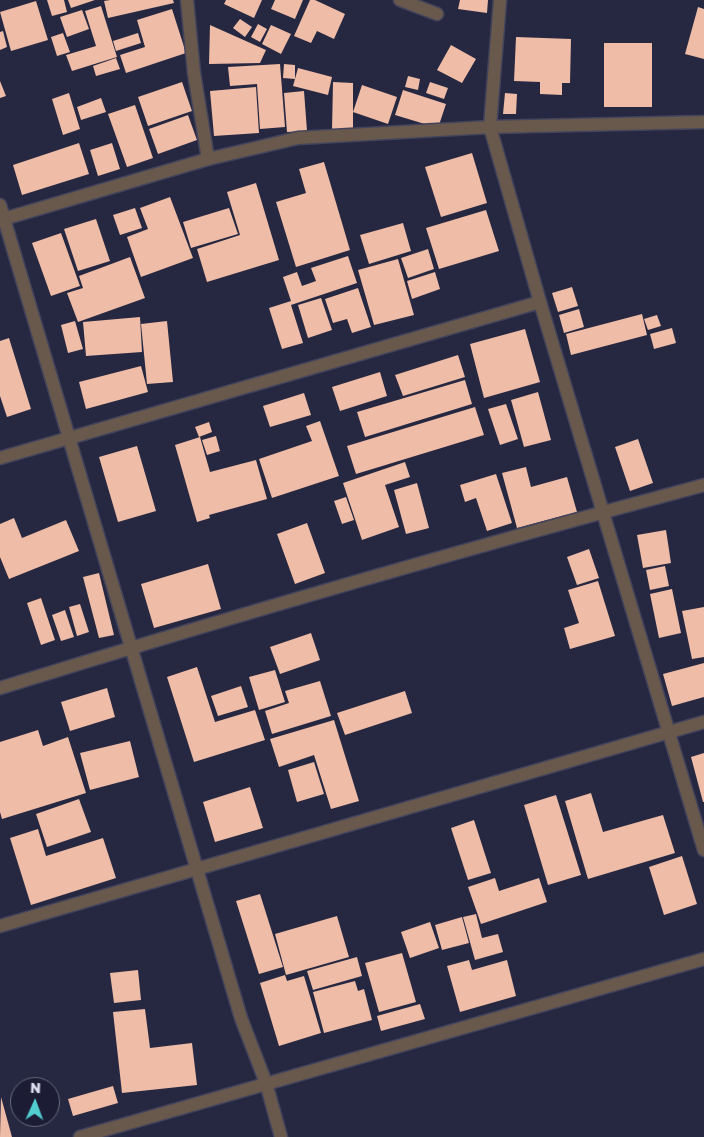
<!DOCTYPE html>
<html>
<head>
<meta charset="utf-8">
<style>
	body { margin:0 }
	#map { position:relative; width:704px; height:1137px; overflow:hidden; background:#262740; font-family:"Golos Text",sans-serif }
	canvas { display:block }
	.north { position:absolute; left:10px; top:1077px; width:50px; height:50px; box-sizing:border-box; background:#1c1d35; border:1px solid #696a7f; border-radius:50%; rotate:2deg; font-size:14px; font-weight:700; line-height:20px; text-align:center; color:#dcddee }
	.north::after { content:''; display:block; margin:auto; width:18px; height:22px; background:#52cdcf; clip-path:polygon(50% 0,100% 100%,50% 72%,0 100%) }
</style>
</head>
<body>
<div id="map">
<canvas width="704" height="1137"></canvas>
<div class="north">N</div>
</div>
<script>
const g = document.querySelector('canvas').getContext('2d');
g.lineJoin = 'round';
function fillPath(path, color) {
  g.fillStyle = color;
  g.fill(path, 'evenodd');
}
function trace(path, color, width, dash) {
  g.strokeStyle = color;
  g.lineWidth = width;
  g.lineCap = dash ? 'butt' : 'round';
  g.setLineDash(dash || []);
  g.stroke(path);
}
const building = new Path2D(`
	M47,0H64L67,12L52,16Z
	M68,0H95L71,8Z
	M110,0H173L174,3L108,18L104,1Z
	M226,0H262L254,18L224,4Z
	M275,0H303L295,19L271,9Z
	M310,0H315L345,14L334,39L317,31L311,43L294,36Z
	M460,0H488L487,13L458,9Z
	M36,1L48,40L11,51L0,12Z
	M101,6L117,57L72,71L66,55L96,46L85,11Z
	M698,7L704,9V59L685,54Z
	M172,9L186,53L126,73L120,55L145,47L137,20Z
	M82,10L89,29L67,37L60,17Z
	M240,19L252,27L245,37L233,28Z
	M258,24L267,29L260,42L251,37Z
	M210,25L266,50L260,63L209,64Z
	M271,25L291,34L281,54L262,44Z
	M3,31L7,47L0,50V32Z
	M63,33L70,52L57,56L51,37Z
	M138,33L141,43L116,51L113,41Z
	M516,37L571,39L570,83H562V95L540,94V82L514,81Z
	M604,43H652V107H604Z
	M451,45L476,59L462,83L437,70Z
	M116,58L120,69L96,76L93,66Z
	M280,64L285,127L260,129L257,84L230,86L228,67Z
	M284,64L295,65V79L283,78Z
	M298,68L332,77L328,95L293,86Z
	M408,76L420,79L418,90L405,87Z
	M0,81L6,96L0,98Z
	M182,82L192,111L148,126L138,97Z
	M333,82L353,83V131L332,130Z
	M430,82L448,88L444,99L426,93Z
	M362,85L397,97L388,124L353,112Z
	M256,87L259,133L214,136L210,91Z
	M403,90L446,104L438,128L395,115Z
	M304,91L307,131L287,132L284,93Z
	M69,93L80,129L63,135L52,99Z
	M505,93L517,94L516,114H503Z
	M101,98L106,112L81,120L77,107Z
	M135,105L153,158L127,167L108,114Z
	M188,115L197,140L158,154L149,129Z
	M79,143L89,174L22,195L13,165Z
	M112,143L120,169L98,176L90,150Z
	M472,153L487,203L441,217L425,167Z
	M324,162L350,250L296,267L276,202L306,193L299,169Z
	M256,183L279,260L207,282L197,249L240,235L227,192Z
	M170,197L193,258L141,277L127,237L148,229L140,208Z
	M135,208L142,228L120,235L113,215Z
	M229,208L238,234L191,248L183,222Z
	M486,210L499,251L439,269L426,228Z
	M96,219L110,261L78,271L64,229Z
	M403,223L411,251L369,264L360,235Z
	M61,233L80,286L51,296L32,243Z
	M428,249L434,269L408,278L401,258Z
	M348,256L357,283L291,305L303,343L282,349L269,308L291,301L283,277L297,272L302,286L316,281L311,268Z
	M130,257L145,298L78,322L67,293L83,288L79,276Z
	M398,259L414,315L374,325L358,270Z
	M435,272L440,289L412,299L407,281Z
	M572,287L578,306L558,312L552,293Z
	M358,288L371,327L352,333L347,319L333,323L325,299Z
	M321,298L332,330L308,338L298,305Z
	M579,309L584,327L564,333L559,315Z
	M642,314L647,335L571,355L566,334Z
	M657,315L661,326L648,330L644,319Z
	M140,317L142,352L86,356L83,322Z
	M75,321L83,349L68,353L61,325Z
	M167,321L173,382L147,384L141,324Z
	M672,328L676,343L654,349L650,334Z
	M525,329L540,382L484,398L470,344Z
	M9,338L31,409L7,417L0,396V341Z
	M458,355L465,377L403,396L395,375Z
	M141,366L148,392L86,409L79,382Z
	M380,372L387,396L340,411L332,387Z
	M465,380L472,404L365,437L357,412Z
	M538,392L551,440L524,447L511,400Z
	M304,393L311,415L270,427L263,406Z
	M506,404L518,439L500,445L488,409Z
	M475,407L484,435L356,474L347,446Z
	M320,421L339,476L272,498L259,459L312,441L306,426Z
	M209,422L212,432L199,437L195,427Z
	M216,436L220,451L207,455L202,440Z
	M200,437L210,472L256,460L267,499L209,515L210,518L197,522L175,445Z
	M638,439L653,483L630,491L615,447Z
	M137,446L156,511L118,522L99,457Z
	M405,462L410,477L385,485L399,527L362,540L343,483Z
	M526,467L531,487L567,477L577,512L517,528L502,473Z
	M496,474L512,523L487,531L476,498L465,502L460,485Z
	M417,483L429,528L406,534L394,490Z
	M346,497L354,520L342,524L334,501Z
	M14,518L22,538L66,520L79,551L9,579L0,557V524Z
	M307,523L325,573L295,584L277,534Z
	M666,530L671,563L643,568L637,535Z
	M589,549L599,578L577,585L567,557Z
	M208,564L221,609L154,628L141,584Z
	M665,566L669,586L650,590L646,570Z
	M99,573L114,635L99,638L83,577Z
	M598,581L615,636L570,649L564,628L579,623L568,590Z
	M672,589L681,633L659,638L650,594Z
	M41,598L55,640L41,645L27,603Z
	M80,604L89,632L77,636L69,607Z
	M704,607V657L692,659L682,611Z
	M65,610L74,637L61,641L52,615Z
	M311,633L320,660L280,674L270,647Z
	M704,663V697L672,706L663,674Z
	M197,667L215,722L255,710L265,740L194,762L167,677Z
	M275,670L285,702L259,710L249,677Z
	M320,681L331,716L272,734L265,711L289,703L285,691Z
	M241,686L248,707L218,716L211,696Z
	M107,688L115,717L70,731L61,702Z
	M405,691L412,713L345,735L337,713Z
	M334,720L359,801L331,809L314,755L279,767L270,739Z
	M38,730L43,746L68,737L86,793L2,819L0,812V742Z
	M130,741L139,777L90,790L80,753Z
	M704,753V802H703L691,757Z
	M314,762L324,794L297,802L288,770Z
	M250,787L263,828L215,842L203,802Z
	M591,793L603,832L663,815L675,853L588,879L565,801Z
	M556,795L581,875L548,885L524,805Z
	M79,799L91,832L47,847L36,814Z
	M474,820L491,873L468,880L451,828Z
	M38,829L46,856L103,838L116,878L31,905L10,838Z
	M682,856L697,904L664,915L649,867Z
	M495,878L499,891L539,878L547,902L481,924L468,887Z
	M260,894L283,967L259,974L236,901Z
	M476,914L482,938L498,934L503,952L475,960L463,917Z
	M337,916L349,957L286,975L275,934Z
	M462,917L469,943L442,950L435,925Z
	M430,922L439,948L410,958L401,932Z
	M402,953L416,1002L379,1012L365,963Z
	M357,957L362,976L313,990L307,971Z
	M469,960L472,970L507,960L516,996L460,1012L447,966Z
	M138,970L141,1000L114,1003L110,973Z
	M285,975L287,981L304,976L321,1033L279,1046L260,983Z
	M355,981L358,991L364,989L372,1020L324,1033L313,992Z
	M420,1004L425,1019L381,1031L377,1016Z
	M145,1009L150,1048L192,1043L197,1085L122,1093L113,1012Z
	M113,1086L118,1103L73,1116L68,1099Z
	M1,1097L12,1137H0Z`);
const minor = new Path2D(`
	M187,0L194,73L208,159
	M400,0L437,14
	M500,0L490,127L540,302L704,850
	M0,205L241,1018L266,1083L281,1137
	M0,220L208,159L298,138L490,127L704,122
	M0,458L540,302
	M0,688C233,616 468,548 704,485
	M0,926L704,722
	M80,1137L704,959`);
fillPath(building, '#eebca7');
trace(minor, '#43445c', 15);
trace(minor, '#69594c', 12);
</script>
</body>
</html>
